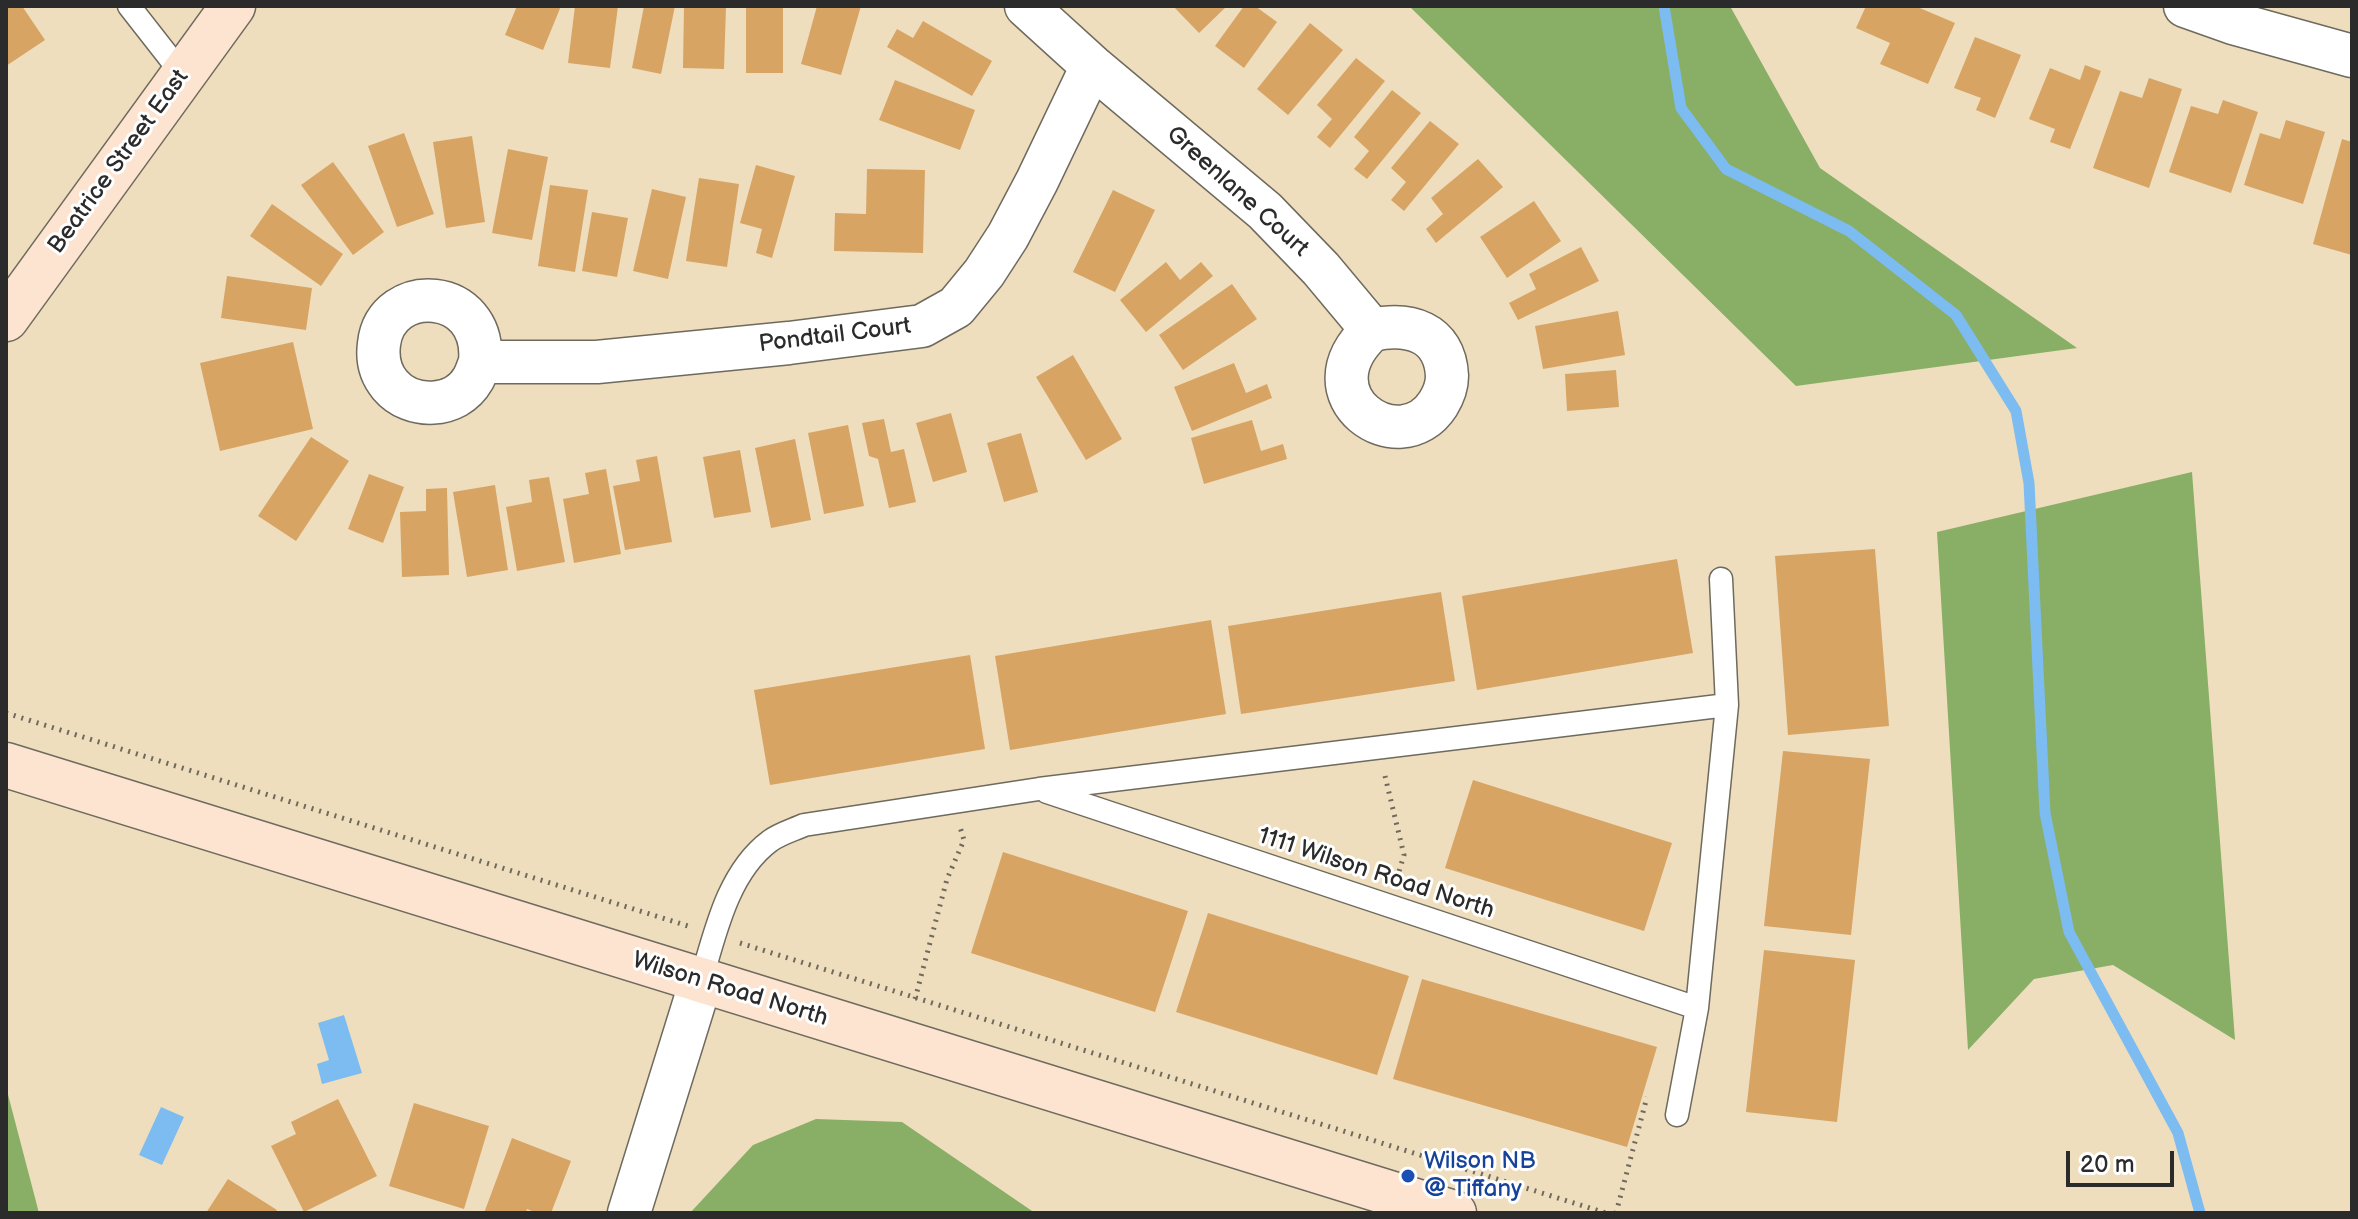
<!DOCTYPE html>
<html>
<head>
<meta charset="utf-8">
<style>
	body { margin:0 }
	#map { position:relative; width:2358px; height:1219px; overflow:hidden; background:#eedebe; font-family:"Balsamiq Sans",sans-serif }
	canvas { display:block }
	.frame { position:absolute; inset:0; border:8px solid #2b2b2b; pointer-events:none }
	.scale { position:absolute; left:2066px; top:1151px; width:108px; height:36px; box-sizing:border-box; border:4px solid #2b2b2b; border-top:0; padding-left:10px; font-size:24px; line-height:28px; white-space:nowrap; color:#2b2b2b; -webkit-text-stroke:6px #fff; paint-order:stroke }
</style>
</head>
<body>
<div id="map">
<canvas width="2358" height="1219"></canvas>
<div class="frame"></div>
<div class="scale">20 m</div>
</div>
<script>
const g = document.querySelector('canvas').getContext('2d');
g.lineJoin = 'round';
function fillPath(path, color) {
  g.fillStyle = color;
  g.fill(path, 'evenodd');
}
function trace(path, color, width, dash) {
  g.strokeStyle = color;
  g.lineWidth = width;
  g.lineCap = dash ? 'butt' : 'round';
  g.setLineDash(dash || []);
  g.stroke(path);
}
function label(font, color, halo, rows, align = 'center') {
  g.font = font + ' "Balsamiq Sans",sans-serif';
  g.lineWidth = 6;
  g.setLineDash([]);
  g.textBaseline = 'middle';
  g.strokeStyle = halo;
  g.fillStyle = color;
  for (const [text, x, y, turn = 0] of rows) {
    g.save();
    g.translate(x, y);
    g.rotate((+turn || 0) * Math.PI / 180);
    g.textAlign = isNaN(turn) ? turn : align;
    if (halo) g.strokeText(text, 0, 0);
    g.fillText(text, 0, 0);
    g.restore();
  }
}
const forest = new Path2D(`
	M1409,6H1730L1820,168L2077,348L1796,386Z
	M2192,472L2235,1040L2113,965L2034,979L1968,1050L1937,532Z
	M6,1087L39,1213H6Z
	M816,1119L902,1122L1035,1213H690L753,1145Z`);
const water = new Path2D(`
	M344,1015L362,1073L322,1084L317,1064L329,1060L318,1023Z
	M161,1107L184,1117L162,1165L139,1155Z`);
const stream = new Path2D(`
	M1664,6L1681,108L1726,169L1849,231L1956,315L2016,411L2029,483L2045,813L2069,932L2178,1133L2200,1213`);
const building = new Path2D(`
	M6,6H22L45,40L6,66Z
	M517,6H561L543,50L505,35Z
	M575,6H618L610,68L568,63Z
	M644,6H675L661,74L632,68Z
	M684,6H726L724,69L683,68Z
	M746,6H783V73H746Z
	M817,6H861L841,75L801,64Z
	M1173,6H1227L1199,33Z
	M1244,6H1255L1277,22L1244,68L1215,46Z
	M1866,6H1915L1955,23L1928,84L1880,64L1890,43L1856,28Z
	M923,21L992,61L972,96L887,47L897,29L913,38Z
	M1310,23L1343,50L1288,115L1257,89Z
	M1975,37L2021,55L1995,118L1976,110L1981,98L1954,88Z
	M1356,58L1385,81L1330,148L1317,137L1332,119L1317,105Z
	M2085,65L2101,71L2070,149L2050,142L2055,129L2029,119L2050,68L2080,80Z
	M2149,78L2182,89L2149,188L2093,168L2120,91L2142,98Z
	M895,80L975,110L960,150L879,120Z
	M1392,90L1421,113L1367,179L1354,169L1369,151L1354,137Z
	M2223,100L2258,112L2231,193L2169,172L2191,106L2218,114Z
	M2286,120L2325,132L2303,204L2244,185L2260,133L2280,139Z
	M1430,121L1459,144L1404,211L1391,200L1406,182L1391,168Z
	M404,133L434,214L397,227L368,146Z
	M472,136L485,222L446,228L433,142Z
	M2342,139L2352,142V255L2313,244Z
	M508,149L548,157L532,240L492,233Z
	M1478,159L1503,187L1436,243L1426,229L1443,214L1431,198Z
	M333,162L384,232L353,255L301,185Z
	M756,165L795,176L772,258L756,253L762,229L740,223Z
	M867,169L925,170L923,253L834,251L835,213L866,214Z
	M699,178L739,184L727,267L686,261Z
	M550,185L588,190L575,272L538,266Z
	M652,189L686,197L668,279L633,271Z
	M1113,190L1155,210L1115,292L1073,272Z
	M1534,201L1561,241L1507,278L1480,237Z
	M272,204L343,254L321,286L250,236Z
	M592,212L628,218L617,277L582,271Z
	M1581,247L1599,281L1518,320L1509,303L1536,289L1529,274Z
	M1166,262L1180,280L1201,262L1213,276L1146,332L1120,300Z
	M227,276L312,288L306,330L221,318Z
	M1232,284L1257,319L1183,370L1159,335Z
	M1618,311L1625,355L1543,369L1535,326Z
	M293,342L313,429L220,451L200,363Z
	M1073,355L1122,439L1086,460L1036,377Z
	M1234,363L1246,393L1267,384L1272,398L1192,431L1174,387Z
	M1616,370L1619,407L1567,411L1565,374Z
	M951,413L967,472L933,482L916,423Z
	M884,419L891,452L904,449L916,502L889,508L878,459L869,456L862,423Z
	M1252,420L1261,451L1283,444L1287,459L1204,484L1191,438Z
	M848,425L864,506L824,514L808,433Z
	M1021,433L1038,492L1004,502L987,443Z
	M311,437L349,461L296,541L258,516Z
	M795,439L811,520L771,528L755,448Z
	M740,450L751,512L714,518L703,457Z
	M657,456L672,542L625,550L613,486L640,481L636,460Z
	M606,469L621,554L574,563L563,499L589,494L585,473Z
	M369,474L404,487L383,543L348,529Z
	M549,477L565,562L517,571L506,507L532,502L529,480Z
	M495,485L508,570L467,577L453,492Z
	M447,488L449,575L402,577L400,512L426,511V489Z
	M1875,549L1889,726L1788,735L1775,556Z
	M1677,559L1693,653L1477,690L1462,596Z
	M1441,592L1455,681L1241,714L1228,626Z
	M1211,620L1226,714L1010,750L995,656Z
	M970,655L985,749L770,785L754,690Z
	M1783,751L1870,759L1851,935L1764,926Z
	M1473,780L1672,843L1644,931L1445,868Z
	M1003,852L1188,911L1155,1012L971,953Z
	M1208,913L1409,976L1377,1075L1176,1012Z
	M1764,950L1855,960L1837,1122L1746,1112Z
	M1422,979L1657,1047L1627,1147L1393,1079Z
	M338,1099L377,1176L304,1212L271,1146L296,1134L291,1122Z
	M414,1103L489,1126L464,1209L389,1186Z
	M512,1138L571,1161L551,1213H537L527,1209L526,1213H484Z
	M228,1179L277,1210L275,1213H206Z`);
const path = new Path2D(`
	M6,713L688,926
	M1385,776L1404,855L1397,878
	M740,943L1606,1213
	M915,999L947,879L964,840L960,827
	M1616,1213L1647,1097`);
const lane = new Path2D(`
	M129,6L183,75
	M1047,792L1697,1008
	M701,981C715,933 728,872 770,841C779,834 793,830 804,825L1039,789L1727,705
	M1677,1115L1697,1008L1727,705L1721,579`);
const street = new Path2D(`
	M1026,6L1092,66L1265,211L1321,269L1372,330C1408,322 1445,331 1447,376C1447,386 1443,396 1438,404C1400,463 1300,396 1372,330
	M2185,6L2233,23L2352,56
	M480,362C487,286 386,281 379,344C377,359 380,373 390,385C411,410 456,409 473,379C476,374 478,367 480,362H597L789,343L922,326L956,307L984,273L1008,236L1037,181L1092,66
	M629,1213L701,981`);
const secondary = new Path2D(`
	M6,319L233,6
	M6,765L1454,1213`);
const markers = [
	[1408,1176,8,"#1a4fb4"]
];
const streetNames = [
	["Beatrice Street East",119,162,-54],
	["Greenlane Court",1237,192,42],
	["Pondtail Court",835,336,-7],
	["1111 Wilson Road North",1376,874,18],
	["Wilson Road North",730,990,17]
];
const transitNames = [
	["Wilson NB",1424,1162],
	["@ Tiffany",1424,1190]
];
fillPath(forest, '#88af65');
fillPath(water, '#7cbcf1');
trace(stream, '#7cbcf1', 11);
fillPath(building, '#d7a464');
trace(lane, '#6f6a5e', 25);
trace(street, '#6f6a5e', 45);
trace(secondary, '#6f6a5e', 47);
trace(path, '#6f6a5e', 5, [2, 6]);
trace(lane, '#fff', 22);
trace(street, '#fff', 42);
trace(secondary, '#fde4d1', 44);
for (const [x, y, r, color] of markers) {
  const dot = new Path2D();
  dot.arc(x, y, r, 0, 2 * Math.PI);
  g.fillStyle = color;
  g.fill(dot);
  trace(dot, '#fff', 3);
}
label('24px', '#2b2b2b', '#fff', streetNames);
label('24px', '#164399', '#fff', transitNames, 'left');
</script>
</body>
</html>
